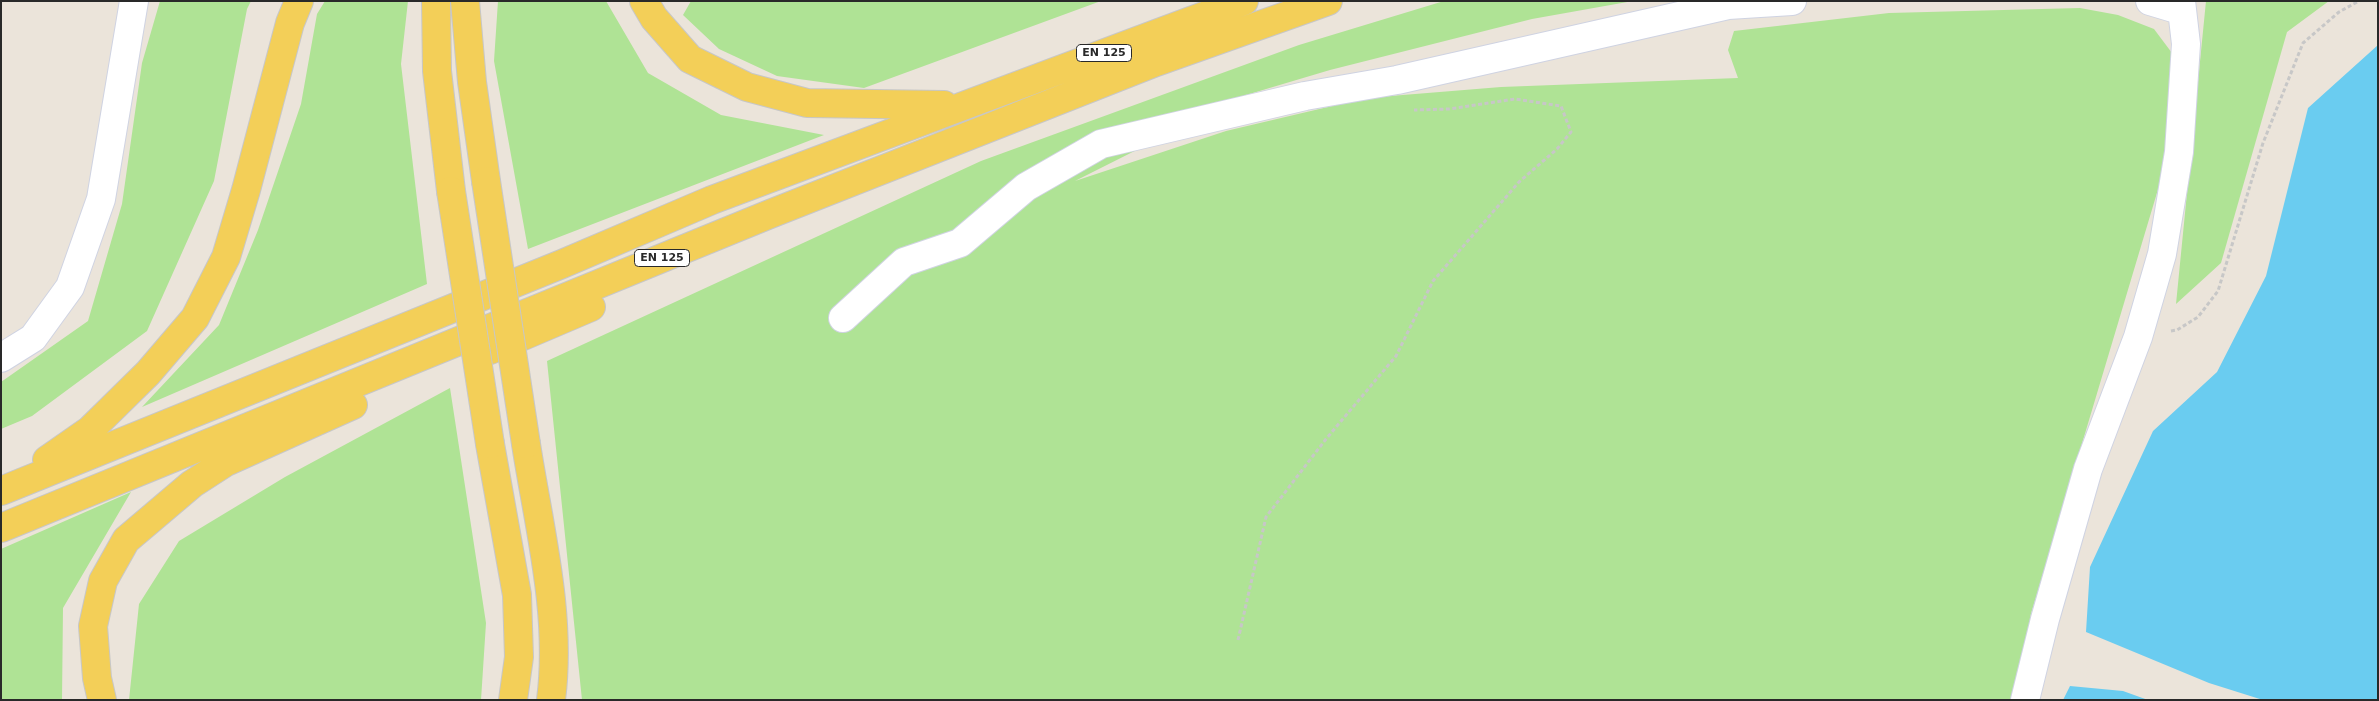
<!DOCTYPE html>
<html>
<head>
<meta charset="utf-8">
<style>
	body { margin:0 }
	#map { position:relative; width:2379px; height:701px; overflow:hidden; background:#ebe4da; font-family:"DejaVu Sans",sans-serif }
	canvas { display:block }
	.frame { position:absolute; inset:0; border:2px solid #292929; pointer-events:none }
</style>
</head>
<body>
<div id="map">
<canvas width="2379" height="701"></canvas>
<div class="frame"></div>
</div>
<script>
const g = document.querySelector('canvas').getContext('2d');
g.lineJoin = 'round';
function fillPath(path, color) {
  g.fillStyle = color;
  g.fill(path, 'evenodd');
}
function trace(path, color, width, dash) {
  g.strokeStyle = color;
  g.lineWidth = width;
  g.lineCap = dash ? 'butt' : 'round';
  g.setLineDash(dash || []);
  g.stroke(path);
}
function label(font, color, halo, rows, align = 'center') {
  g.font = font + ' "DejaVu Sans",sans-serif';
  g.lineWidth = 4.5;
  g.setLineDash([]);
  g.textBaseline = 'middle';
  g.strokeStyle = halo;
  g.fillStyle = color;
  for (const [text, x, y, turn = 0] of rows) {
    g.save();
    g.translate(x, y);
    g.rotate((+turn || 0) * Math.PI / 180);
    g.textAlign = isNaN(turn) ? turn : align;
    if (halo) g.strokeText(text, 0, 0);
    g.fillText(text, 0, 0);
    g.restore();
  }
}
const green = new Path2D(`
	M160,1H251L247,9L214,181L147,331L32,416L1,429V382L88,321L122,204L142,63Z
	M325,1H408L401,64L427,284L142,407L219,325L258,230L301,104L317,14Z
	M498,1H606L648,73L721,115L824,135L528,249L494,61Z
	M691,1H1101L864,88L777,76L719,49L683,15Z
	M1444,1H1633L1532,19L1330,70L1246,95L1075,181L1226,131L1366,98L1501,87L1738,78L1728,50L1734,31L1889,13L2080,8L2118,15L2154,29L2172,53L2165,166L2031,614L2016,700H582L547,361L981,161L1299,45Z
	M2206,1H2329L2287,32L2221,263L2176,304Z
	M450,388L486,623L481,700H129L139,604L179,541L285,477Z
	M131,492L63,608L62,700H1V549Z`);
const water = new Path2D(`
	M2378,45V700H2263L2209,683L2086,632L2090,567L2153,431L2217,372L2266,276L2308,108Z
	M2070,686L2123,691L2148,700H2063Z`);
const path = new Path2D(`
	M2171,331L2177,330L2198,317L2218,291L2263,143L2303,43L2339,12L2359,1
	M1238,640L1266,517L1326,439L1396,356L1433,281L1519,182L1557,149L1571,132L1561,106L1515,99L1449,109L1414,110`);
const minor = new Path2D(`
	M2150,1L2180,10
	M843,318L904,262L960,243L1026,187L1101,144L1305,96L1397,80L1728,5L1792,1
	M1,358L33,338L70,287L101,199L134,1
	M2025,700L2045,619L2088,469L2138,337L2162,254L2179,152L2186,44L2181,1`);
const major = new Path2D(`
	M436,1L437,71L451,191
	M465,1L472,82L486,181
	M644,1L654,18L690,59L747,87L807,103L944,105
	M490,350L591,307
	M490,444L517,595L519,657L513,700
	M526,444C539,528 562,614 551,700
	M47,460L90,430L148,373L195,318L226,257L246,190L290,23L299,1
	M1,491L562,264L712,200L1244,1
	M1,528L770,214L1156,62L1328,1
	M102,700L97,678L93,626L103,581L126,540L192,484L226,462L353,405`);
const majorBridge = new Path2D(`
	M486,181L526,444
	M451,191L490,444`);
const shields = [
	[1104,53,55],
	[662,258,55]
];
const shieldNames = [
	["EN 125",1104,53],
	["EN 125",662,258]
];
fillPath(green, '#afe395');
fillPath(water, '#6accf0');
trace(minor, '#cfd3e2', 30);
trace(major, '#c7c7c7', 30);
trace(path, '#c7c7c7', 3, [4, 2.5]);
trace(minor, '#fff', 28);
trace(major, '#f3cf58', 28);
trace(majorBridge, '#c7c7c7', 30, []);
trace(majorBridge, '#f3cf58', 28);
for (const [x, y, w] of shields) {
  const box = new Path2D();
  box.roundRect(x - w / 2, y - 8.5, w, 17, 4);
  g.fillStyle = '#fff';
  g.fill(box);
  trace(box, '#292929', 1);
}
label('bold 11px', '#292929', null, shieldNames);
</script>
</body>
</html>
